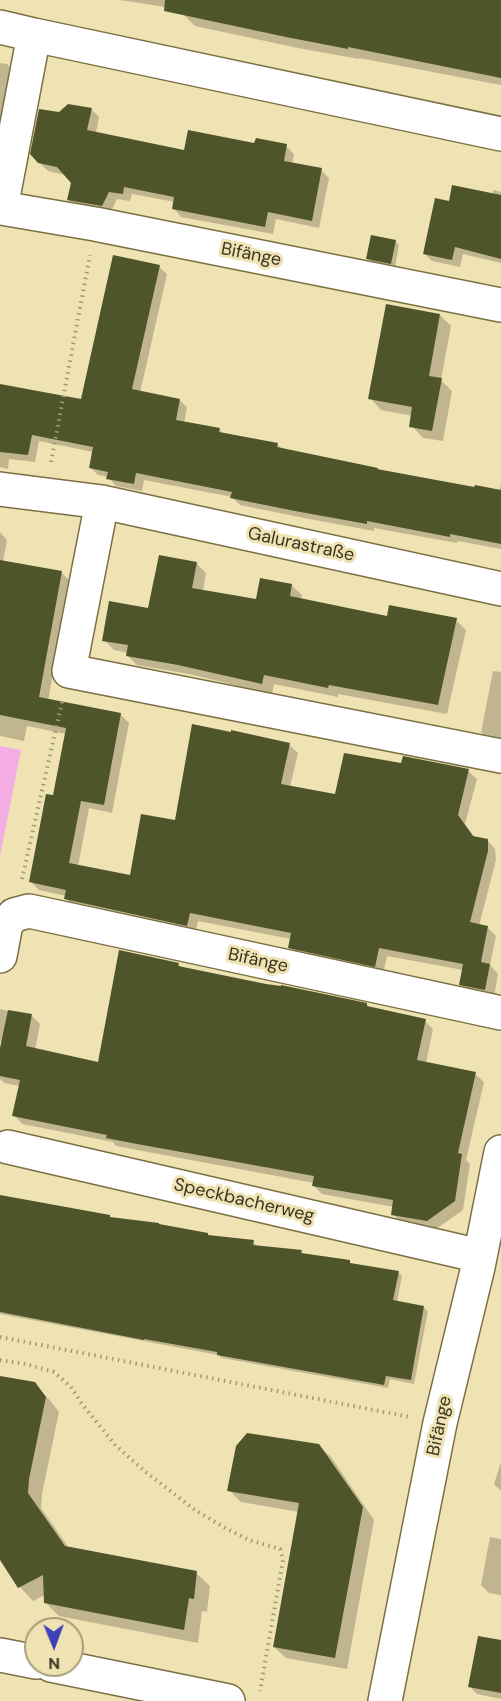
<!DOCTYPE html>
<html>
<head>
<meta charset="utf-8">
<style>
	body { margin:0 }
	#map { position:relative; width:501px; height:1701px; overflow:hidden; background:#f0e3b3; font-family:"DM Sans",sans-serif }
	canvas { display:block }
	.north { position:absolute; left:24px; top:1617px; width:60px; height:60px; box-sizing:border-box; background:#f0e3b3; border:2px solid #a79d79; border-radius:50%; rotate:179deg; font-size:16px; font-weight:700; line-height:24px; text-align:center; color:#3a3522 }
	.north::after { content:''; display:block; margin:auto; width:21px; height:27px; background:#3e42b6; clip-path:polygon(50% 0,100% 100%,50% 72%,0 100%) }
</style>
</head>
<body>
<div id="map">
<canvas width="501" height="1701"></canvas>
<div class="north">N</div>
</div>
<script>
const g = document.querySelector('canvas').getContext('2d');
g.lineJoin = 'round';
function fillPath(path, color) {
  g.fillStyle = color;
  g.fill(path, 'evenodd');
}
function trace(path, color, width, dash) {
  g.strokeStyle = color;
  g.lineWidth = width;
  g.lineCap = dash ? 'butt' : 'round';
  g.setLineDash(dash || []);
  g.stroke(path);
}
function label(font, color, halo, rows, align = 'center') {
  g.font = font + ' "DM Sans",sans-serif';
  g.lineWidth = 6;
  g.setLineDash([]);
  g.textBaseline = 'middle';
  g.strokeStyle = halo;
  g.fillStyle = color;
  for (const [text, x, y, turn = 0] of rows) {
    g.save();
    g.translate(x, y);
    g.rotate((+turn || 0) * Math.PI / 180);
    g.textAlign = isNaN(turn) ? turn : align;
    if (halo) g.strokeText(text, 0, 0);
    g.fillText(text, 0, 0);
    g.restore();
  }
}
const green = new Path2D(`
	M0,746L21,750L0,856Z`);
const shadow = new Path2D(`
	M120,0H501V85L359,58V59L298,48L195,26L184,15V10Z
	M0,63L7,64L14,72L0,139Z
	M91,109L99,117L96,133L185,152L256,145L286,146L294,154L292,164L321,170L329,178L319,228L276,219L273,234L181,217L174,209L175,202L132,194L130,201L117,199L110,213L77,208L69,200L73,183L65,175L48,171L39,162L60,114Z
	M493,190L501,192V263L463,254L460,267L432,261L424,253L450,203L493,195Z
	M395,241L399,245L395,267L372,262L368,258Z
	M159,267L167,274L140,393L179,400L187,407L184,423L219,429L225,435L277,444L283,450L379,471L499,491L501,485V549L458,541L457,543L374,528V531L304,518L240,505L232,497L144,480L142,491L116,486L108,477L98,475L90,467L93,452L39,441L35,462L9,459L8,469L0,467V385L82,400Z
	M440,315L451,326L441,380L452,391L443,441L423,438L412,426L413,416L381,410L370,398Z
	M0,532L7,540L3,562L61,572L70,581L48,701L120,714L129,723L112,813L89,808L78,866L131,877L177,822L289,745L298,753L290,787L336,796L402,765L468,771L477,779L465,824L475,838L487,840L495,849L496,860L479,926L487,927L496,936L490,965L498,974L494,998L469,993L460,984L463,970L387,956L383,974L298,956L289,947L291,939L198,921L195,934L74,907L66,899V896L39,890L31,882L55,797L66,734L27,726L24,741L0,736Z
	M196,563L206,573L203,591L257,601L291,585L302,595L301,600L389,617L456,620L466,630L447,714L338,694V697L274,684L272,694L189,674L137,665L127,655L128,653L114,650L104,640L149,610Z
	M493,671L501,672V744L491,742L481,732Z
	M178,964L183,968L367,1005L370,1008L425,1021L433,1029L426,1063L475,1074L484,1082L466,1160L470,1164L463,1210L436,1229L401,1223L393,1214L394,1207L322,1194L314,1186V1183L116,1146L113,1142L22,1124L14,1115L20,1086L4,1083L0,1079V1055L3,1042L0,1041V1009L32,1016L40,1024L35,1050L99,1064Z
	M0,1202L109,1216L112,1219L208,1234L210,1237L253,1242L258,1247L301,1251L305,1255L349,1262L353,1265L398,1272L402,1276L397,1302L423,1307L428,1311L414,1384L390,1379L388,1388L222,1358L218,1355L0,1314Z
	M0,1378L34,1384L48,1398L59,1412L42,1494L41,1508L69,1548L196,1573L210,1586L207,1612L202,1611L198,1643L59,1616L45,1602V1595L33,1601L20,1587L0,1558Z
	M318,1445L331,1457L374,1520L347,1669L286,1658L274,1647L299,1512L241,1502L229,1490Z
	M501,1462V1491L494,1484Z
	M490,1537L501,1539V1595L489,1593L481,1585Z
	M501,1642V1699L477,1694L469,1686Z`);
const building = new Path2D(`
	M165,0H501V78L348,47V49L286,37L164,11Z
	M68,104L92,108L87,130L184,150L188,130L254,143L256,138L287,144L284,161L322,168L312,221L268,212L265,227L172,209L174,197L124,187L123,194L109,192L102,206L67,200L71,183L57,167L38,163L30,154L39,109L59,112Z
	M452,185L501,195V259L455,247L452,260L423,254L435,198L449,201Z
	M371,235L396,240L391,264L366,259Z
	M113,255L160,265L132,389L180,399L176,420L220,428L219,432L278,443L277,447L378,468L377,469L474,487L475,485L501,490V544L450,534V537L367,521V524L295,511L230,498L232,492L136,473L134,484L106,479L108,472L89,468L93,447L32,435L28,455L0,452V384L81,399Z
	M386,304L440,314L429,376L442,378L432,431L409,427L412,407L368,399Z
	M159,555L197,562L192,588L256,599L260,578L292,584L290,596L387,616L389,605L457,618L438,705L329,685L328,688L264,675L262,684L178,665L126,656L128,645L102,641L109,601L148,608Z
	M0,560L62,571L39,697L121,713L104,805L81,801L69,863L130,875L141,814L175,820L192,724L231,732V730L290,743L281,784L335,794L344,753L401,763L403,756L469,769L458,815L473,836L488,839V851L470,922L488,926L481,962L490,964L485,990L459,985L463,964L379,948L375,967L288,948L291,933L190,913L187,926L64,899L66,890L29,882L46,794L53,795L66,728L0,715Z
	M119,950L179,963L178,966L266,984L281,986V985L367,1003V1006L426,1019L417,1060L476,1072L458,1153L462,1154L455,1201L427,1221L391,1215L393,1200L312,1186L314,1176L137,1144L106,1138L107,1135L12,1116L20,1080L0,1076V1048L8,1010L32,1014L26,1046L98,1062Z
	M0,1195L110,1215V1217L159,1223V1224L208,1233V1235L254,1240L253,1245L302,1250L301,1253L350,1260V1263L399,1271L393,1300L424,1306L411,1380L386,1376L384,1385L217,1355V1352L144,1339V1340L0,1312Z
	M0,1376L35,1382L46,1397L29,1479L28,1493L65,1546L197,1571L194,1599L189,1598L184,1630L44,1603L43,1575L18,1588L0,1560Z
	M247,1433L319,1444L363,1507L335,1658L273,1647L299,1503L227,1491L236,1446Z
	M478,1636L501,1640V1693L468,1687Z`);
const path = new Path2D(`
	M51,462L90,255
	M22,879L62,702
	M0,1337L410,1417
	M0,1360L26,1364L54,1372L71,1387L82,1404L116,1446L147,1473L195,1510L227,1529L249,1540L280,1549L283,1560L260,1691`);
const minor = new Path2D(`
	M0,27L34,35L501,134
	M34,35L1,208L95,224L501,305
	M0,489L102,502L501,589
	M102,502L69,671L501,756
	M0,956L6,924L14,915L29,911L501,1013
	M8,1147L480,1256
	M0,1655L36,1662
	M51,1665L228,1701
	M385,1701L440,1423L478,1267L501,1152`);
const streetNames = [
	["Bifänge",251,255,11],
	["Galurastraße",301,545,12],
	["Bifänge",258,961,12],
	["Speckbacherweg",244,1201,13],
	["Bifänge",440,1426,-78]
];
fillPath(green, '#f5aee4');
fillPath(shadow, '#0003');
fillPath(building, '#4f552a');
trace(minor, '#7b6f43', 36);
trace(path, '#a29975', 4, [1.5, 4.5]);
trace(minor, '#fff', 33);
label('18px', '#3a3522', '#f0e3b3', streetNames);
</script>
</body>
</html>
